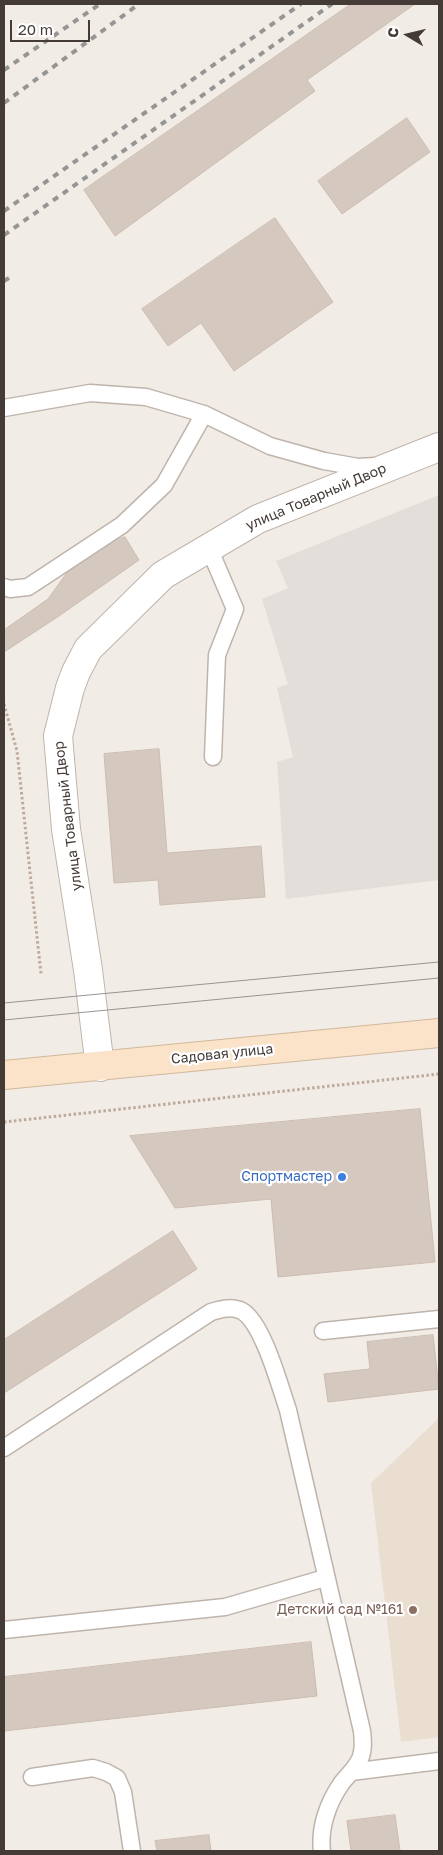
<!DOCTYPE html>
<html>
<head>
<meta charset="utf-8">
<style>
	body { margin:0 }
	#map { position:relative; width:443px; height:1855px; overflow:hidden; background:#f2ece6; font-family:"Golos Text",sans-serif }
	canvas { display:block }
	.frame { position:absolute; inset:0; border:5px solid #443b36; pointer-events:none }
	.north { position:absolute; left:383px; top:10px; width:50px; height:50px; -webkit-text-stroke:4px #fff; paint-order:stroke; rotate:279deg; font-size:14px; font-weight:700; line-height:20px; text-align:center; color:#443b36 }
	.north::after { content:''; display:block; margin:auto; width:18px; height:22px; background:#443b36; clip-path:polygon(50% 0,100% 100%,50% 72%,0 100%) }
	.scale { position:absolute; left:10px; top:20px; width:80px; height:22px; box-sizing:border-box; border:2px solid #443b36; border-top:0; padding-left:6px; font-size:15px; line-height:18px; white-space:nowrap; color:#443b36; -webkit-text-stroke:4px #fff; paint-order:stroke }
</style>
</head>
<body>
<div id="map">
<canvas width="443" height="1855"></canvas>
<div class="frame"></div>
<div class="north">С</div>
<div class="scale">20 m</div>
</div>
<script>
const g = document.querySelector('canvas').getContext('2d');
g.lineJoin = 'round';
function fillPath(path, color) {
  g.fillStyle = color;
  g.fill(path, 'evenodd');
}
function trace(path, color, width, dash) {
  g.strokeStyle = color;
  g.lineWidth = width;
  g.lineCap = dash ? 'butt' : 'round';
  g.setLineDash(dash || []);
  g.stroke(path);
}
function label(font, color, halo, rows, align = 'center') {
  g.font = font + ' "Golos Text",sans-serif';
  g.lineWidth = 4.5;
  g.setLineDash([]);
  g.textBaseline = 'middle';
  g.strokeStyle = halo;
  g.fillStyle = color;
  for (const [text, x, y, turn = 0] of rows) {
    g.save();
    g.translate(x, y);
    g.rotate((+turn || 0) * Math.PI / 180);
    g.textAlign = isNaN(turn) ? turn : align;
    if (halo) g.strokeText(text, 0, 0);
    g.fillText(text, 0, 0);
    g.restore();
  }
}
const industrial = new Path2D(`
	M439,495V880L286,899L277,762L293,757L277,688L288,684L262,599L288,588L276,561Z`);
const education = new Path2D(`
	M439,1418V1737L401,1742L371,1483Z`);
const building = new Path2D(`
	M351,4H415L307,80L315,91L115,236L84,190Z
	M407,118L430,152L342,214L318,181Z
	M275,218L333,302L234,371L201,323L168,346L142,309Z
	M125,537L139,560L59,616L4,652V630L48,599L71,567L95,549Z
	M159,749L167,853L261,846L265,897L160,905L158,880L114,883L104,754Z
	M420,1109L435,1262L278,1277L271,1199L175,1208L130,1136Z
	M173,1231L197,1269L4,1393V1340Z
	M433,1335L439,1389L328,1402L324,1374L370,1369L367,1342Z
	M311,1642L317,1696L4,1731V1677Z
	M395,1815L400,1851H351L347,1821Z
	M209,1835L211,1851H157L155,1841Z`);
const path = new Path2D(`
	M4,704L17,751L41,974
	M4,1122L439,1074`);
const service = new Path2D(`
	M4,408L90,393L146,397L204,414L270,446L324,461L358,467L375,466
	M209,548L235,609L217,655L213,757
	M4,587L10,589L28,587L122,525L164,485L204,414
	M323,1331L439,1319
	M4,1448L211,1312C221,1309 232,1306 242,1311C263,1323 280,1387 288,1410L362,1731C363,1740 364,1750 360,1759C356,1768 347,1776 341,1784C328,1803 319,1828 322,1851
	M4,1630L225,1607L325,1578
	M351,1772L439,1761
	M32,1777L93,1768L106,1772L117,1778L123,1792L132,1851`);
const minor = new Path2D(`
	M100,1067L88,970L66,829L58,736L70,688L76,672L88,649L163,575L258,519L439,447`);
const secondary = new Path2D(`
	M4,1075L439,1033`);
const tram = new Path2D(`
	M4,1003L439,962
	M4,1020L439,978`);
const rail = new Path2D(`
	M4,70L100,4
	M4,103L139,4
	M4,211L301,4
	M4,235L332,4
	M4,281L9,278`);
const markers = [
	[342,1177,5,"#3f7fe0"],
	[413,1610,5,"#8d6e63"]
];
const streetNames = [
	["улица Товарный Двор",316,497,-23],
	["улица Товарный Двор",68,816,-97],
	["Садовая улица",222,1054,-6]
];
const shopNames = [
	["Спортмастер",332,1177]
];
const educationNames = [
	["Детский сад №161",403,1610]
];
fillPath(industrial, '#e4dedb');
fillPath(education, '#eaded1');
fillPath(building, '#d5c8bf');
trace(building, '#ccbcb0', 1);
trace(service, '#bfb4ac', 19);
trace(minor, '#bfb4ac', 30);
trace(secondary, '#d1b89c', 30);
trace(path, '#bdaa9c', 3, [2.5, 2.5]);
trace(service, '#fff', 16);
trace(minor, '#fff', 28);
trace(secondary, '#fae3c8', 28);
trace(tram, '#959595', 1);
trace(rail, '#959595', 4, [6, 6]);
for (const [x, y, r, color] of markers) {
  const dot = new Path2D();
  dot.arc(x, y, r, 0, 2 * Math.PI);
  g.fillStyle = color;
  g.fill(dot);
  trace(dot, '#fff', 2);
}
label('14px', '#443b36', '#fff', streetNames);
label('14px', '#366cbe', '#fff', shopNames, 'right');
label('14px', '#785e54', '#fff', educationNames, 'right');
</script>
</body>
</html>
